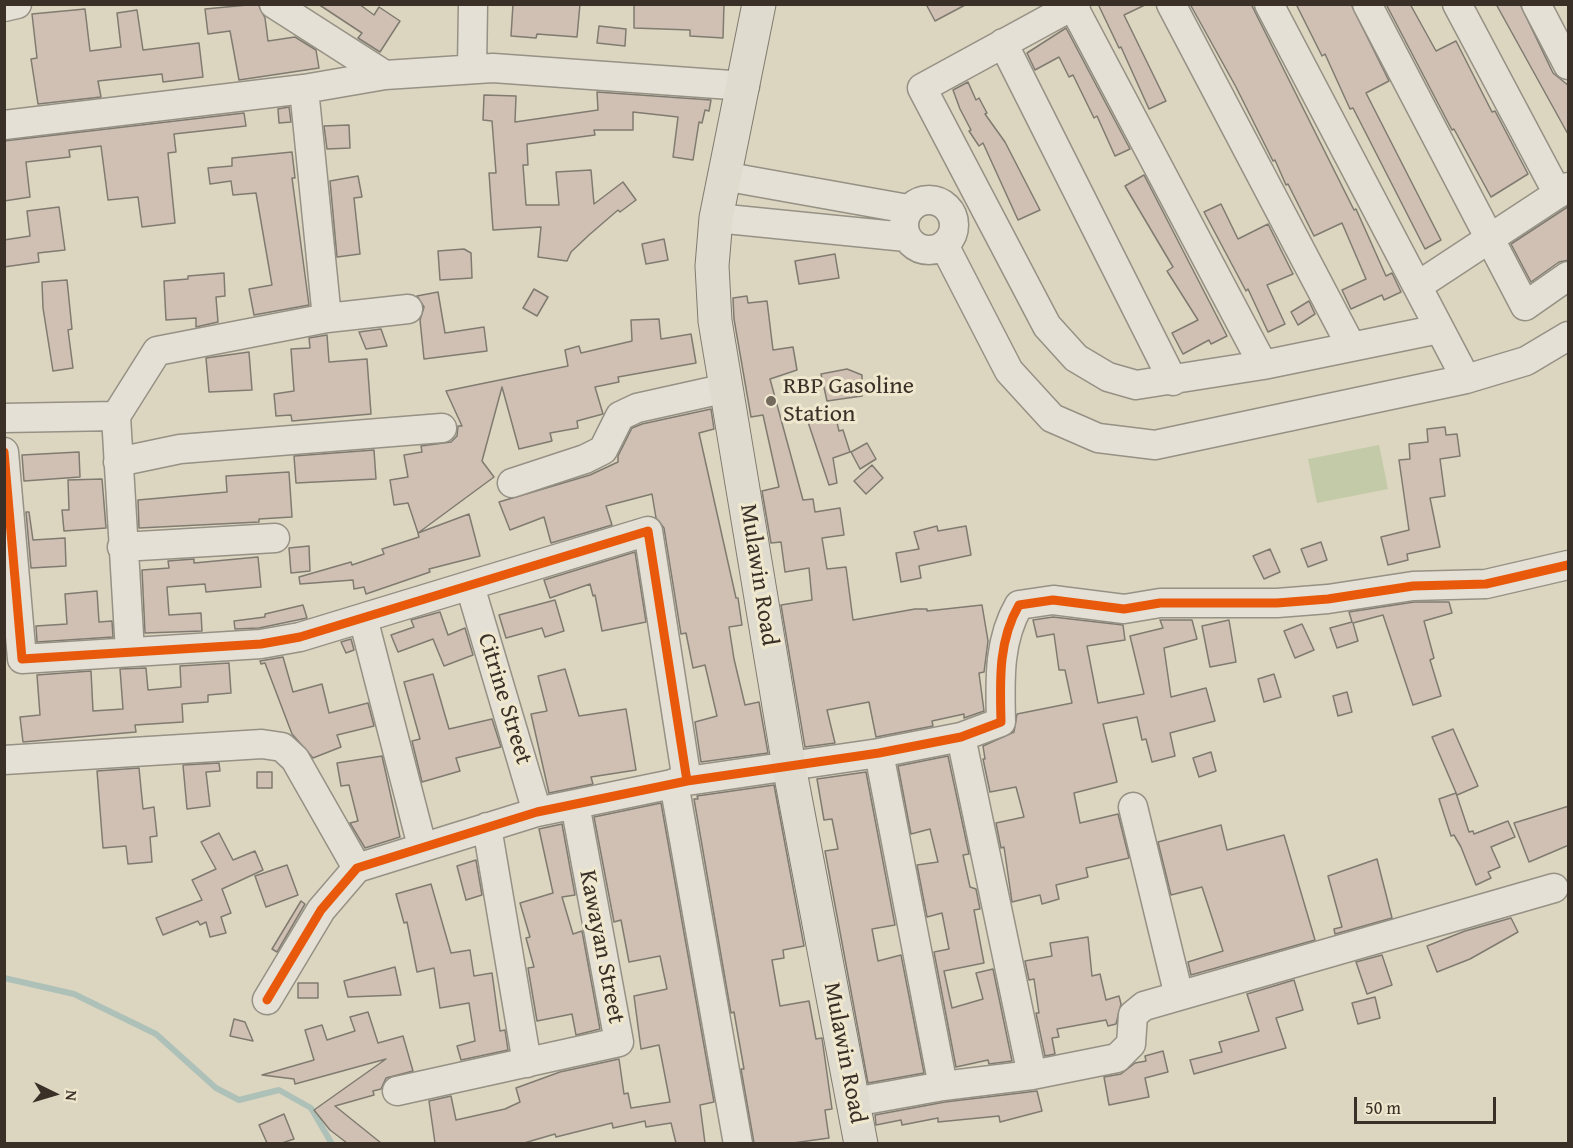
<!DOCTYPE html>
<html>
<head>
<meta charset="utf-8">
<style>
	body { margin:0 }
	#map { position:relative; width:1573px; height:1148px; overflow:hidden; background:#dcd5c0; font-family:"Gentium Book Plus",serif }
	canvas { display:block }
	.frame { position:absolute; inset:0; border:6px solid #3b3028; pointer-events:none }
	.north { position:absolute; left:24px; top:1064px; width:60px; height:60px; -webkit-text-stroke:4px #f0e8ce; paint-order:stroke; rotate:95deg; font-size:16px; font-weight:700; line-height:24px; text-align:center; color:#3b3028 }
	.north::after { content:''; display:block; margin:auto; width:21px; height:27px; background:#3b3028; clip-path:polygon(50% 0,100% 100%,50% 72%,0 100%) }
	.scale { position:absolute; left:1354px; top:1097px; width:142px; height:27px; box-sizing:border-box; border:3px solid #3b3028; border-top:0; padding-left:8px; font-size:18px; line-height:21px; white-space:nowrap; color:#3b3028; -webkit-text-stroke:4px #f0e8ce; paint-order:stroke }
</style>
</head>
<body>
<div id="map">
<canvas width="1573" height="1148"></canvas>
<div class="frame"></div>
<div class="north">N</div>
<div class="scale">50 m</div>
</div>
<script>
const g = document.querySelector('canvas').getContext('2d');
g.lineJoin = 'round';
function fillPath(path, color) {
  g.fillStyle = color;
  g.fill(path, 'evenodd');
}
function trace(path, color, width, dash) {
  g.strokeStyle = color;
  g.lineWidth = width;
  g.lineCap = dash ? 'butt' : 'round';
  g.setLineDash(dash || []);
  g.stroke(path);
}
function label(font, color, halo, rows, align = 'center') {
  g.font = font + ' "Gentium Book Plus",serif';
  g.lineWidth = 6;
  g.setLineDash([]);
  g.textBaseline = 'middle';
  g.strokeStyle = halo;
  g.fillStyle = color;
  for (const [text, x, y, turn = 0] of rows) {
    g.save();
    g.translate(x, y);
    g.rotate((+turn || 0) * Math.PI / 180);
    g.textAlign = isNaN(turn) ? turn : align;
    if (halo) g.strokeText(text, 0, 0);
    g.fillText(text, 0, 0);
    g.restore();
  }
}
const green = new Path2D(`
	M1379,445L1388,489L1317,503L1308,459Z`);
const stream = new Path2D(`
	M4,978L74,994L156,1034L216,1088L239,1100L279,1090L311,1108L332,1144`);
const building = new Path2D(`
	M258,4L265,18L268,41L295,37L316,50L319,68L239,80L230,31L208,34L205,9Z
	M318,4H359L374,15L379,7L400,21L380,52L358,38L362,33Z
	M513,4H580L577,37L537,34L536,38L511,36Z
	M634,4H724L723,38L690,36V30L634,28Z
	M926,4H967L935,21Z
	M1098,4H1147L1124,15L1166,101L1149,109L1121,47L1119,48Z
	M1190,4H1251L1354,210L1356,209L1386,276L1392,273L1401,292L1384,300L1382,295L1351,309L1342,290L1366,279L1342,223L1314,236L1288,184L1286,185L1275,160L1273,161L1236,87Z
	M1296,4H1351L1389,81L1366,93L1441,240L1425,249L1353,108L1350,109L1325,54L1322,56Z
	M1386,4H1410L1436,51L1456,41L1492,112L1495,111L1528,174L1491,197L1454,129L1452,130Z
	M1496,4H1520L1553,73L1569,86V136Z
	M85,9L90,51L121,47L117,13L137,10L143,50L199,43L203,77L163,82L162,74L98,81L101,97L38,104L31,59L37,58L32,14Z
	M599,26L626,29L625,46L597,43Z
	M1066,28L1130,149L1115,156L1097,116L1094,118L1073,75L1069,77L1059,57L1035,70L1027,53Z
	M968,82L976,100L979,98L987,113L985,114L1005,142L1040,210L1018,220L983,143L979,146L969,131L971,130L960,109L953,90Z
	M597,92L711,100L709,111L705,110L702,123L699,122L693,160L673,157L678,117L633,112V130H594L595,135L527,144L528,165H523L526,205H559L556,172L591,170L594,204L623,182L636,200L620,212L618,210L589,235L571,252L567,261L538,257L541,227L493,230L489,173H496L492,121L483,120L484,95L516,96L515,122L598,110Z
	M289,107L291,122L279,123L278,109Z
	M244,113L246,126L174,134L176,152L168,153L175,223L142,227L138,197L108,200L101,146L69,150L70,157L26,162L30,197L4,201V141Z
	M349,125L350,148L327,149L324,126Z
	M292,152L295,178H292L309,305L254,315L249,289L272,285L256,193L233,195L231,181L210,184L208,168L232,166V158Z
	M1144,175L1227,336L1211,344L1209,340L1183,354L1172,333L1198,320L1167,271L1173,267L1125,186Z
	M358,176L362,197L354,198L360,254L337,257L330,181Z
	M1221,204L1238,239L1268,224L1293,274L1267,285L1285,324L1268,332L1248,289L1246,291L1204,212Z
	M1569,206V260L1559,262L1531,282L1511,244Z
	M59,207L65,250L38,253L39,262L4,267V240L30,236L27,211Z
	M664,239L668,260L646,264L642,244Z
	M464,249L471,253L472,278L440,280L438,251Z
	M835,254L839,278L799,284L795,261Z
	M224,273L225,296L216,297L218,322L196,327V318L166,320L164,281L188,279V276Z
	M67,280L72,329L68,330L73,368L53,371L43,308L42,282Z
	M534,289L548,297L537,316L523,308Z
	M438,292L445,333L484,327L487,351L424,359L420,320L424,307L417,296Z
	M747,296L748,303L767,301L773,350L793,347L797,370L770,379L803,500L813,499L815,512L840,508L844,535L822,538L827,569L846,567L853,620L915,609H927V611L982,605L988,641L984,672L979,673L984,711L964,718V714L932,721L933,726L876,737L869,702L827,710L835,743L805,747L781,605L812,600L809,568L785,572L781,542L771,543L762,491L779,487L763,415L751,417L734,319L733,298Z
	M1309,301L1315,314L1298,325L1291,312Z
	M659,319L661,339L691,334L696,363L618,377L619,382L595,387L603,414L577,421L578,428L550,433L552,441L519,449L502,387L482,461L494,477L418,533L408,503L394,505L390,480L408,477L404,455L422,452L421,446L451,442L457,436L458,426H462L446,391L568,366L565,350L579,346L581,353L632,341L631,320Z
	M381,329L387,346L366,349L359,332Z
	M327,335L329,362L367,359L371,414L292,421L291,415L276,416L274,394L294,391L291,349L310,348L309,338Z
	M249,352L252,390L209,392L206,358Z
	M847,369L862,375V396L827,401L821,374Z
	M711,409L714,429L699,433L736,598H738L742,625L729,627L734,659L745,705L759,702L768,753L701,762L695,722L717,716L705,665L693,668L686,633L681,634L664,528L656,518L652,494L606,506L612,525L551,543L544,517L510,530L499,502L590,475L618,462V456L632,428L642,424Z
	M834,410L839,431L843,430L850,452L833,458L837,483L829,485L806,416Z
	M1445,427L1446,435L1457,434L1460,456L1440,459L1445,496L1430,498L1440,547L1407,554L1408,560L1388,565L1381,537L1409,530L1399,460L1410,459L1409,444L1428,442L1427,429Z
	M867,443L876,459L860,469L851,452Z
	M374,450L376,479L296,483L294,456Z
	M79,452L80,477L24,481L22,455Z
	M872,465L883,478L866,494L854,481Z
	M289,472L292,517L259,519V522L139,528L138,500L227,492L226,476Z
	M102,479L106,528L64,531L62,510H69L68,480Z
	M26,512H29L33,540L65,538L66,566L31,568Z
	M469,514L480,556L429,569L430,572L366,594L364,587L354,589L353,580L300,584L299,577L351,562L352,565L384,554L382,549L419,537L418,533Z
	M937,526L938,531L966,526L971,555L919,566L921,578L901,582L896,553L919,549L914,532Z
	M1321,542L1327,560L1308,567L1301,549Z
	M309,546L310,571L291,573L289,548Z
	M1270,549L1280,572L1264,579L1253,556Z
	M635,552L646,622L602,631L595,595L593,596L590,584L550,598L544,580Z
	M258,557L261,587L206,592L205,584L167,587L169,615L201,613L202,631L145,633L142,570L169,568L168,561L194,559V563Z
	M97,591L99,622L112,621L113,637L37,642L36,626L67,624L65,594Z
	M555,600L564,631L545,637L542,628L506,638L499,615Z
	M1414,602H1449L1452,613L1424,621L1434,658L1430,660L1441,696L1413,705L1383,615L1353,623L1358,641L1337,648L1330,628L1352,622L1349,612Z
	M303,605L307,618L259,628L235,629L234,621L265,617V614Z
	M440,612L448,635L465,628L473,655L444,666L433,639L398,652L391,635L414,627L411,620Z
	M1053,617L1123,625L1125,640L1087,646L1098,703L1144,694L1130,636L1163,628L1160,620H1192L1197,639L1164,648L1171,697L1206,688L1215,721L1170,733L1175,756L1152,762L1146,739L1142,740L1137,717L1103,724L1117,782L1074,793L1080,823L1118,814L1129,858L1086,868L1088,877L1056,885L1059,899L1042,904L1040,895L1012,902L1004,847L1001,848L996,823L1024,817L1016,787L990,792L983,759H985L983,746L1014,732L1017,714L1072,703L1065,670H1059L1054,634L1037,637L1033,620Z
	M1229,620L1236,662L1210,667L1202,626Z
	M1302,624L1314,650L1295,658L1284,631Z
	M351,639L354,650L346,653L341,642Z
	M283,657L293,692L322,684L329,713L368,703L374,726L337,735L341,747L313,758L292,734L265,663L261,664L260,661Z
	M229,663L231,693L208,695V702L182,704L183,722L135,725L136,732L23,742L20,717L40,715L37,675L91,671L93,711L123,709L120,669L146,668L148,690L181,687L180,666Z
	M565,669L579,716L626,709L636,770L591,777L593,784L549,793L531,714L547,711L538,676Z
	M433,674L449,729L492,719L501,747L456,758L460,771L422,782L412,741L420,739L404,682Z
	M1274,674L1281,697L1264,702L1258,679Z
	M1347,692L1352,712L1338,716L1333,696Z
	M1453,729L1478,786L1457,795L1432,737Z
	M1211,752L1216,771L1199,777L1193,758Z
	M382,756L400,837L365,848L350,823L358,821L349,785L341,786L337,763Z
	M948,756L969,854L963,855L970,887L976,889L980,909L974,910L984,963L944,971L952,1008L983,999L976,973L993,969L1012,1061L989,1064L988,1060L956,1067L934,952L949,949L942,913L927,917L917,865L938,862L930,829L911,834L898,766Z
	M219,763L220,771L206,772L210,806L187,809L183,765Z
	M139,768L143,809L154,807L157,836L150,837L152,862L128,864L126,846L103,848L97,771Z
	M257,772H272V788H257Z
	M866,772L895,925L872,929L878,961L901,955L924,1073L868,1083L825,851L838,849L832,819L824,820L817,779Z
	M774,785L804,946L783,950L784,958L772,960L780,1006L809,1001L816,1039L822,1038L832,1109L825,1110L829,1138L793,1143H754L741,1069H744L734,1012L731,1013L694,799H698L697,796Z
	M1456,793L1469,832L1473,831L1474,834L1508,821L1515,837L1491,847L1500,867L1488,872L1491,878L1476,885L1461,847L1454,835L1451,836L1439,799Z
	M661,803L714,1102L700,1105L705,1143H676L671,1123L646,1127L645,1121L613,1128L612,1123L556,1137L555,1134L524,1143H435L429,1101L451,1096L456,1120L505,1109L520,1102L516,1088L560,1072L619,1059L624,1094L628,1093L631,1108L670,1102L659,1045L641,1049L634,996L667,989L660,956L629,962L621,920L614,922L594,817Z
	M1569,806V845L1529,862L1514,823Z
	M562,824L575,895L562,897L573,934L582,931L600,1029L576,1035L572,1014L537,1021L528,968L534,967L526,938L530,937L520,903L553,893L539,829Z
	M1221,825L1227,850L1284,835L1315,940L1191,975L1188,962L1223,951L1202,887L1171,895L1158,842Z
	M219,833L233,860L255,851L263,870L222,889L231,913L221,917L226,933L210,937L206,922L200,925L198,921L163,935L156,918L202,900L192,880L216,869L201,842Z
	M1377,859L1392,918L1335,934L1334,929L1342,927L1328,876Z
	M476,860L482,895L466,900L457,866Z
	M287,865L298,895L266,907L255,876Z
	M431,884L451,953L470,950L474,976L492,973L500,1031L505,1030L508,1050L461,1060L457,1046L475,1041L469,1003L440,1008L434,968L417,972L407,922L404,923L396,894Z
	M301,901L305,904L277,952L272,949Z
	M1511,918L1518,932L1470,959L1437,972L1427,946L1465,931Z
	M1088,937L1092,976L1100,974L1106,1000L1119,996L1121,1004L1116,1024L1108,1026L1106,1020L1057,1029L1059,1037L1052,1038L1055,1054L1045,1056L1036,1013H1039L1034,979L1029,980L1025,961L1052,956L1050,943Z
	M1382,955L1392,985L1367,994L1356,962Z
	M395,967L401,995L348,997L344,981Z
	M1294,980L1303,1010L1276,1018L1286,1048L1194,1074L1190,1060L1222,1052L1219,1042L1259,1031L1247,994Z
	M298,983H318V998H298Z
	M1375,997L1380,1018L1358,1024L1352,1003Z
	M368,1012L378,1043L403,1036L413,1071L386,1078L381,1089L373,1091L374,1095L335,1106L381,1143H347L330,1130L314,1110L386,1059L295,1084L294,1079L262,1075L314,1060L305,1030L322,1025L327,1040L355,1031L350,1017Z
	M234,1019L245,1022L253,1041L230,1036Z
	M1163,1051L1168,1072L1145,1078L1149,1097L1109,1105L1104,1077L1121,1074L1135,1063L1146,1061L1145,1056Z
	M1037,1091L1042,1111L1000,1122L999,1116L938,1122V1118L902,1125L901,1120L876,1125L875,1115L945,1102Z
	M284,1114L294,1139L282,1143H267L259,1125Z`);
const minor = new Path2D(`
	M274,4L385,75
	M1076,4L922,88L1047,326L1076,358L1108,377L1136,385L1263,365L1439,329
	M1171,4L1351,346
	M1269,4L1466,379
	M1367,4L1525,306L1568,276
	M1457,4L1558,194
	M1536,4L1568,65
	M1073,6L1263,365
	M4,7L17,4
	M1003,43L1173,381
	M472,69L473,4
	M4,125L304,89L385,75L493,68L745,86
	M723,176L908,209
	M904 225a25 25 0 1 1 50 0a25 25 0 1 1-50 0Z
	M716,218L906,237
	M944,245L1009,371L1052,418L1098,438L1155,445L1466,379L1526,361L1568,336
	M1419,285L1568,187
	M327,318L408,309
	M116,416L157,351L327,318L304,89
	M4,418L116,416L130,652
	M4,452L22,659L261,644L300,637L648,531L687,781
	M118,462L180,449L442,428
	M512,483L585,459L603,450L620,416L637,408L727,388
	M122,547L275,538
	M470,586L537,812
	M363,618L422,846
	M961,737L1032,1075
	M879,753L943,1086
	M4,760L262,744L282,747L295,759L357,868
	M674,783L738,1144
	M1133,807L1179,996
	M487,827L527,1063
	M267,1000L321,910L357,868L537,812L687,781L879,753L961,737L1001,722C1000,681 998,641 1019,605L1053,600L1124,609L1160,603H1277L1328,599L1413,586L1486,584L1568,565
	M397,1091L619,1042L575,804
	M854,1102L943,1086L1032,1075L1117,1058L1131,1044L1133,1015L1144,1006L1554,888`);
const major = new Path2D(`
	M759,4L716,218L712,266L715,321L789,766L861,1144`);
const cycleway = new Path2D(`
	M4,452L22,659L261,644L300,637L648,531L687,781
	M267,1000L321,910L357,868L537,812L687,781L879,753L961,737L1001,722C1000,681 998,641 1019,605L1053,600L1124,609L1160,603H1277L1328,599L1413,586L1486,584L1568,565`);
const markers = [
	[771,401,6,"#736a5d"]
];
const poiNames = [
	["RBP Gasoline",783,387],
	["Station",783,415]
];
const streetNames = [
	["Mulawin Road",758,575,81],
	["Citrine Street",504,699,73],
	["Kawayan Street",601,947,79],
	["Mulawin Road",844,1053,79]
];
fillPath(green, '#c3caa7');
trace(stream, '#aec1b9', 6);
fillPath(building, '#cfc0b3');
trace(building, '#807b70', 1.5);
trace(minor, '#969185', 31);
trace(major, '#807b70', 35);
trace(minor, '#e4e0d5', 28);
trace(major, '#dfdbce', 33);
trace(cycleway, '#e8590c', 9);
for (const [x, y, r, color] of markers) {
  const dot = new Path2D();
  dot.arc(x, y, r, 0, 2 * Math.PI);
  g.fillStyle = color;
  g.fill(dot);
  trace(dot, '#f0e8ce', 2);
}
label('24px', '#3b3028', '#f0e8ce', poiNames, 'left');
label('24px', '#3b3028', '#f0e8ce', streetNames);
</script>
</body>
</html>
